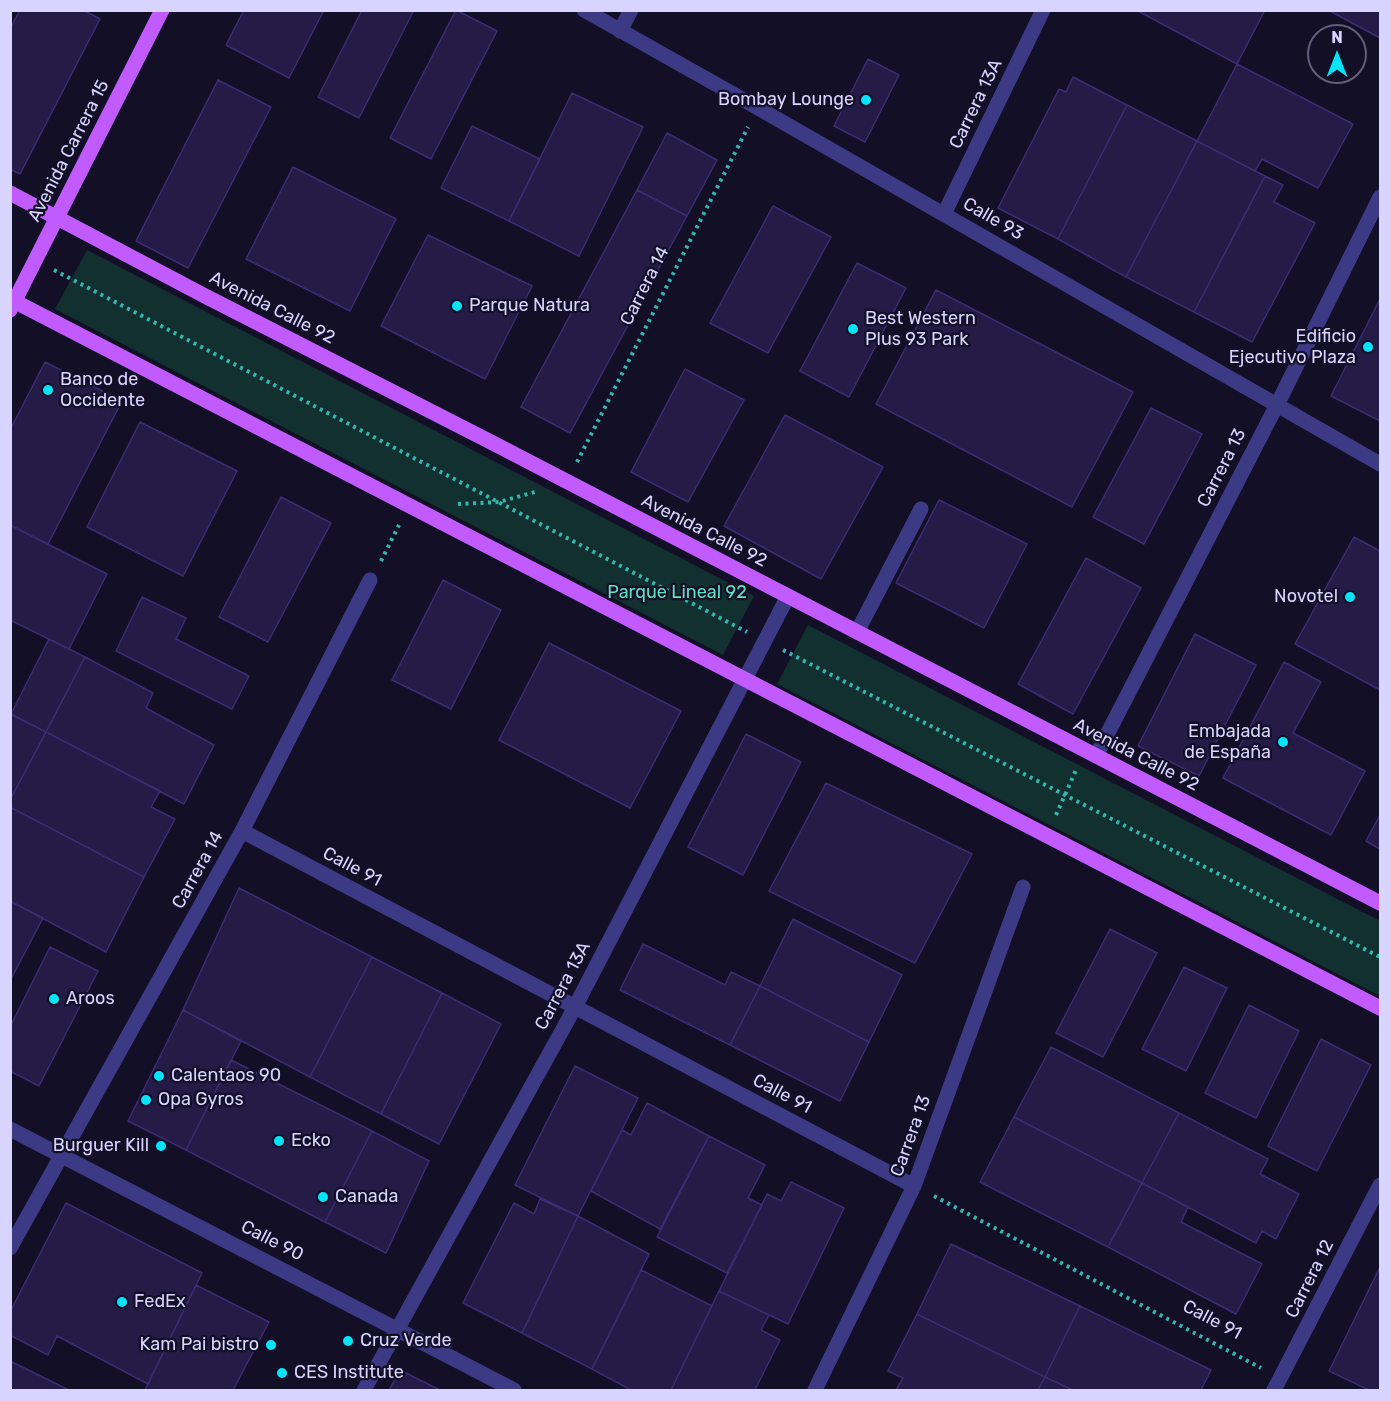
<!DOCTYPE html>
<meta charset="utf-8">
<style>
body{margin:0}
#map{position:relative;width:1391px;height:1401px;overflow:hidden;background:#130f26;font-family:Rubik,sans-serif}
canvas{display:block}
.frame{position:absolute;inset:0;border:12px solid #d9d4ff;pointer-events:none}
.north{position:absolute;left:1307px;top:24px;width:60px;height:60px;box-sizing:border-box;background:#130f26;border:2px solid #625e7d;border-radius:50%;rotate:0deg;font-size:16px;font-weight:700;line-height:24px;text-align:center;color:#d9d4ff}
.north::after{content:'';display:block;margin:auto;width:21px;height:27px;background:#00e5ff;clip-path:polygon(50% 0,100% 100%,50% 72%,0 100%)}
</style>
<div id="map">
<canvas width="1391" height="1401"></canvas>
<div class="frame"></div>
<div class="north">N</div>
</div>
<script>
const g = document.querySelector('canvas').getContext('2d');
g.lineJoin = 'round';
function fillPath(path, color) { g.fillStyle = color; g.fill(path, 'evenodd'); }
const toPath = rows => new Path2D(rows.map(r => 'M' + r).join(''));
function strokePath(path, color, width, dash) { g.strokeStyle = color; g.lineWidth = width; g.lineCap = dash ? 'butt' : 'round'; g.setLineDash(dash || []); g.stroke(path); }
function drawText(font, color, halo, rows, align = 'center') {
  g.font = font + ' Rubik,sans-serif'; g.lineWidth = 4.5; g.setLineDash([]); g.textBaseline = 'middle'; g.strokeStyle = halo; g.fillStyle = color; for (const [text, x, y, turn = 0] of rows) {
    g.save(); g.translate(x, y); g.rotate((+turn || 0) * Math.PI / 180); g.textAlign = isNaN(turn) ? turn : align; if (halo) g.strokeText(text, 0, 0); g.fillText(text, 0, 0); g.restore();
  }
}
fillPath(toPath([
 [87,250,754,596,723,655,55,309],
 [808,625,1380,921,1380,996,777,684]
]), '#12302f');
const building = toPath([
 [20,10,83,10,100,19,20,174,10,169,10,29,20,10],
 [244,10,324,10,289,78,226,45,244,10],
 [362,10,414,10,359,118,318,97,362,10],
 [456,10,497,31,431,159,390,138,456,10],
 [1136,10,1265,10,1237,64,1136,10],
 [1328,10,1380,10,1380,38,1328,10],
 [868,59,899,75,865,142,834,126,868,59],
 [1237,64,1353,124,1318,188,1262,159,1255,171,1197,141,1237,64],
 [1073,77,1127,105,1058,239,998,208,1059,89,1066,92,1073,77],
 [218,80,271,107,188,268,136,241,218,80],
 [572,93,643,127,579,256,509,221,572,93],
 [1127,105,1197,141,1126,277,1058,239,1127,105],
 [472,126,540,159,509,221,441,188,472,126],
 [667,133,717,160,687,216,637,190,667,133],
 [1197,141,1265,176,1194,312,1126,277,1197,141],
 [293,167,396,219,350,311,246,259,293,167],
 [1265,176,1283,185,1274,202,1315,223,1252,342,1194,312,1265,176],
 [637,190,687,216,570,433,521,407,637,190],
 [773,206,831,237,768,353,710,323,773,206],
 [428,235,532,286,485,379,381,326,428,235],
 [857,263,906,288,849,397,800,371,857,263],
 [936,290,1133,392,1072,507,876,404,936,290],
 [1380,299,1380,421,1331,396,1380,299],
 [45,362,122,401,48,544,10,525,10,430,45,362],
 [685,369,744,400,688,502,631,472,685,369],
 [1151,408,1202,434,1144,544,1093,517,1151,408],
 [785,415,883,467,821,579,724,526,785,415],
 [140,422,237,471,183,576,87,527,140,422],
 [281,497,331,523,268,642,219,617,281,497],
 [939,500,1027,544,984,628,896,583,939,500],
 [10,525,107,574,69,649,10,620,10,525],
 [1354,537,1380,551,1380,690,1295,644,1354,537],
 [1086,558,1141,588,1073,714,1018,684,1086,558],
 [443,580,501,610,451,709,392,680,443,580],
 [142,597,186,618,176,639,249,676,232,709,116,651,142,597],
 [1195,634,1256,665,1199,776,1138,746,1195,634],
 [49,639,85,657,46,732,11,714,49,639],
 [549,643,681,711,630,808,499,740,549,643],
 [85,657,153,693,146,708,214,745,184,804,46,732,85,657],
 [1284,662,1321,682,1293,733,1365,771,1331,835,1223,778,1284,662],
 [10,714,46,732,10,800,10,714],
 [46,732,160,791,151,807,175,819,144,877,10,807,10,800,46,732],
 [746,734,801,762,743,875,688,847,746,734],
 [826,783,972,854,915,963,769,891,826,783],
 [10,807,144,877,106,952,10,901,10,807],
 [1380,815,1380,849,1366,841,1380,815],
 [239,888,372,957,310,1077,183,1010,239,888],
 [10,901,43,918,10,981,10,901],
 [793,919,902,975,869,1042,760,986,793,919],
 [1110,929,1157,953,1103,1057,1056,1033,1110,929],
 [643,944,725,985,731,972,760,986,730,1045,620,990,643,944],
 [50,947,98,971,39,1086,10,1071,10,1027,50,947],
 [372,957,442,993,381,1114,310,1077,372,957],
 [1184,967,1227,988,1186,1071,1142,1049,1184,967],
 [760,986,869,1042,840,1101,730,1045,760,986],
 [442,993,501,1024,439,1144,381,1114,442,993],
 [1249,1005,1299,1031,1256,1118,1205,1093,1249,1005],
 [183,1010,241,1041,186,1150,128,1121,183,1010],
 [1321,1039,1371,1065,1317,1171,1268,1146,1321,1039],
 [1051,1047,1179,1113,1142,1183,1014,1117,1051,1047],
 [231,1060,372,1131,325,1222,186,1150,231,1060],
 [575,1066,638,1098,578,1216,515,1185,575,1066],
 [647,1103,709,1136,660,1229,591,1191,622,1130,631,1135,647,1103],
 [1179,1113,1268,1159,1260,1174,1299,1194,1276,1239,1262,1231,1256,1243,1142,1183,1179,1113],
 [1014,1117,1142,1183,1108,1247,980,1182,1014,1117],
 [372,1131,429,1161,386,1253,325,1222,372,1131],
 [709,1136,765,1165,748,1198,762,1205,727,1273,657,1237,709,1136],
 [791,1182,844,1208,788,1324,719,1291,767,1194,781,1201,791,1182],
 [1142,1183,1188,1207,1181,1222,1262,1264,1236,1314,1108,1247,1142,1183],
 [540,1199,578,1216,522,1333,463,1303,514,1203,534,1214,540,1199],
 [66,1203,202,1273,148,1384,57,1336,48,1355,10,1335,10,1312,66,1203],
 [578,1216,649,1254,592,1369,522,1333,578,1216],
 [951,1244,1080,1306,1045,1377,917,1314,951,1244],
 [1380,1267,1380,1390,1369,1390,1329,1371,1380,1267],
 [641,1270,712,1306,671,1390,631,1390,592,1369,641,1270],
 [196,1285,269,1322,233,1390,145,1390,196,1285],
 [719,1291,769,1315,761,1330,780,1340,755,1390,671,1390,719,1291],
 [1080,1306,1211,1370,1201,1390,1073,1390,1045,1377,1080,1306],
 [917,1314,1045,1377,1038,1390,896,1390,903,1378,888,1371,917,1314],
 [10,1361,69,1390,10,1390,10,1361],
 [400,1370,440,1390,389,1390,400,1370],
 [1045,1377,1073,1390,1038,1390,1045,1377]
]);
fillPath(building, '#241b47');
strokePath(building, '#3b2d73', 1.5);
strokePath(toPath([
 [54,270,747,632],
 [577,462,748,127],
 [458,504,499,502,535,492],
 [381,561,399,525],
 [783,650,1380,957],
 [1056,815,1076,770],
 [934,1196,1261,1368]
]), '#2fb8b0', 4, [3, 4.5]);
strokePath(toPath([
 [584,10,758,108,1380,464],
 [620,31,631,10],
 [944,214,1043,10],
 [857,632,921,509],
 [1096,756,1283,393,1380,197],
 [242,831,914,1186],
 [10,1129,514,1390],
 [10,1248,242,831,370,580],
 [364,1390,575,1007,788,596],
 [815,1390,914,1186,1023,887],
 [1274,1390,1380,1185]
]), '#3d3a85', 15);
strokePath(toPath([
 [10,193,205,296,487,440,1380,903],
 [10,299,1380,1008],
 [10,310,162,10]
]), '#c25bff', 15);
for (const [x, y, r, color] of [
 [866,100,6,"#00e5ff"],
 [457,306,6,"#00e5ff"],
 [853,329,6,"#00e5ff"],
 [1368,347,6,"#00e5ff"],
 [48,390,6,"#00e5ff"],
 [1350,597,6,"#00e5ff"],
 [1283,742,6,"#00e5ff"],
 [54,999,6,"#00e5ff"],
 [159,1076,6,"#00e5ff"],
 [146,1100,6,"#00e5ff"],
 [279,1141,6,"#00e5ff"],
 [161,1146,6,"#00e5ff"],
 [323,1197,6,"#00e5ff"],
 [122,1302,6,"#00e5ff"],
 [348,1341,6,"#00e5ff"],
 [271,1345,6,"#00e5ff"],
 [282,1373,6,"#00e5ff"]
]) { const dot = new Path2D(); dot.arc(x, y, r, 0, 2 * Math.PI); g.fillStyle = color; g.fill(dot); strokePath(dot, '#130f26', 2); }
drawText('18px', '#d9d4ff', '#130f26', [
 ["Bombay Lounge",854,100,"right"],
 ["Parque Natura",469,306],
 ["Best Western",865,319],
 ["Plus 93 Park",865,340],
 ["Edificio",1356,337,"right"],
 ["Ejecutivo Plaza",1356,358,"right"],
 ["Banco de",60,380],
 ["Occidente",60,401],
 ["Novotel",1338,597,"right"],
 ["Embajada",1271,732,"right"],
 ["de España",1271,753,"right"],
 ["Aroos",66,999],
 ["Calentaos 90",171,1076],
 ["Opa Gyros",158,1100],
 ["Ecko",291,1141],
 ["Burguer Kill",149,1146,"right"],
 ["Canada",335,1197],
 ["FedEx",134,1302],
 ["Cruz Verde",360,1341],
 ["Kam Pai bistro",259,1345,"right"],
 ["CES Institute",294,1373]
], 'left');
drawText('18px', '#d9d4ff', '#130f26', [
 ["Carrera 13A",976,104,-64],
 ["Avenida Carrera 15",69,151,-63],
 ["Calle 93",993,219,30],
 ["Carrera 14",645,286,-63],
 ["Avenida Calle 92",272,308,27],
 ["Carrera 13",1222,468,-63],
 ["Avenida Calle 92",704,531,27],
 ["Avenida Calle 92",1136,755,27],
 ["Calle 91",352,867,28],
 ["Carrera 14",198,870,-61],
 ["Carrera 13A",563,986,-62],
 ["Calle 91",782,1094,28],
 ["Carrera 13",911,1136,-70],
 ["Calle 90",272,1241,27],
 ["Carrera 12",1310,1279,-63],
 ["Calle 91",1212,1320,28]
]);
drawText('18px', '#5fe0c0', '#130f26', [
 ["Parque Lineal 92",677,593]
]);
</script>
